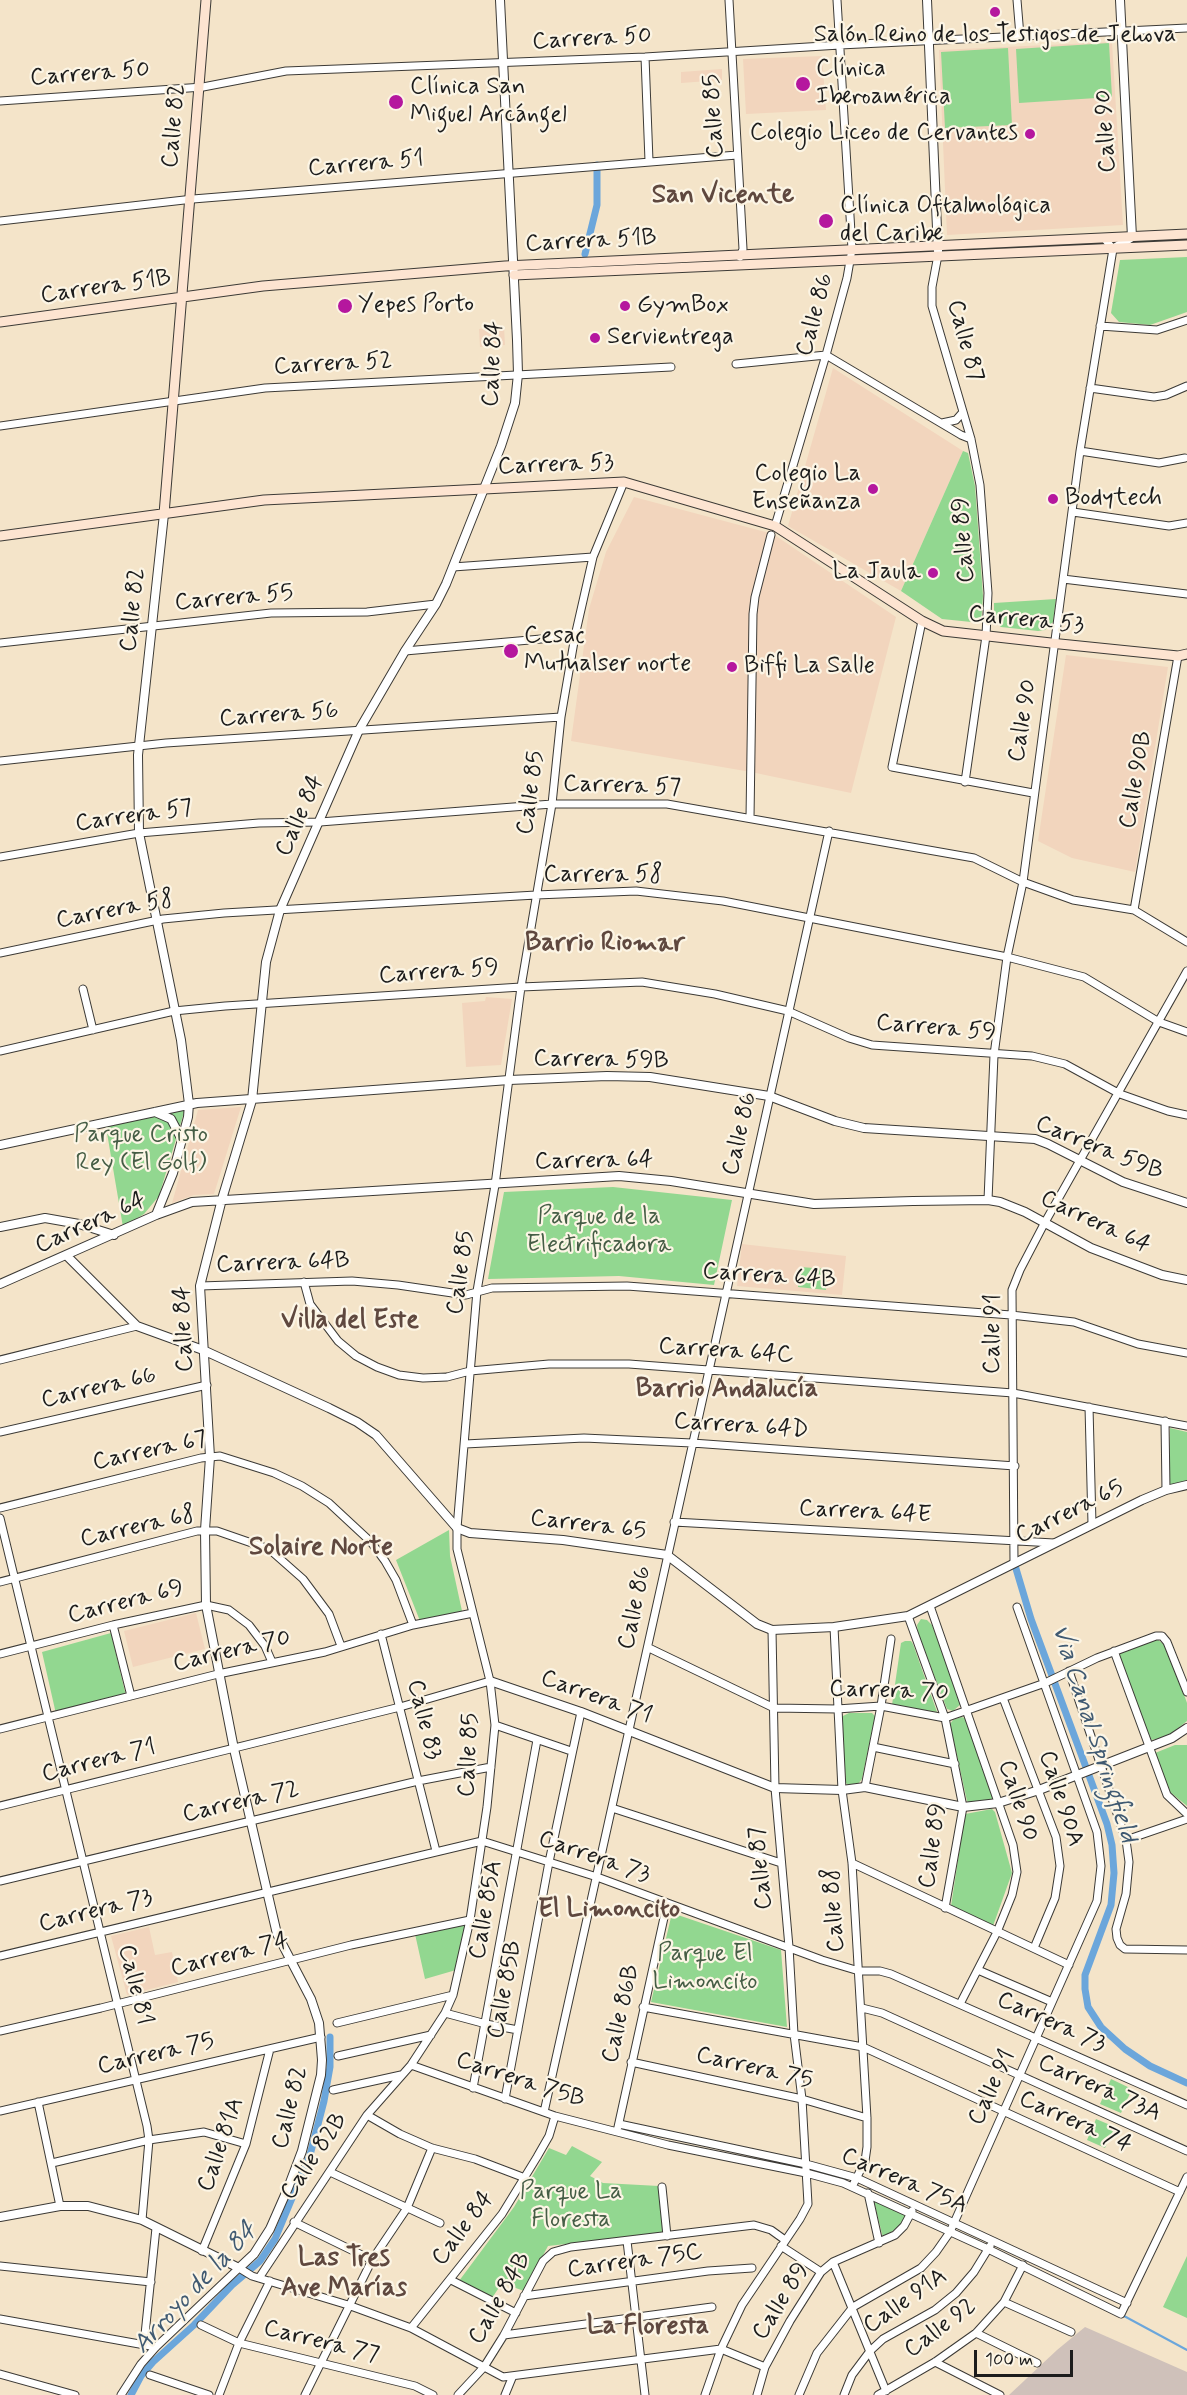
<!DOCTYPE html>
<meta charset="utf-8">
<style>
body{margin:0}
#map{position:relative;width:1187px;height:2395px;overflow:hidden;background:#f4e4c9;font-family:Mynerve,sans-serif}
canvas{display:block}
.scale{position:absolute;left:974px;top:2350px;width:99px;height:27px;box-sizing:border-box;border:3px solid #1c1c1c;border-top:0;padding-left:8px;font-size:18px;line-height:21px;white-space:nowrap;color:#1c1c1c;-webkit-text-stroke:4px #fcf5e5;paint-order:stroke}
</style>
<div id="map">
<canvas width="1187" height="2395"></canvas>
<div class="scale">100 m</div>
</div>
<script>
const g = document.querySelector('canvas').getContext('2d');
g.lineJoin = 'round';
function fillPath(path, color) { g.fillStyle = color; g.fill(path, 'evenodd'); }
const toPath = rows => new Path2D(rows.map(r => 'M' + r).join(''));
function strokePath(path, color, width, dash) { g.strokeStyle = color; g.lineWidth = width; g.lineCap = dash ? 'butt' : 'round'; g.setLineDash(dash || []); g.stroke(path); }
function drawText(font, color, halo, rows, align = 'center') {
  g.font = font + ' Mynerve,sans-serif'; g.lineWidth = 4.5; g.setLineDash([]); g.textBaseline = 'middle'; g.strokeStyle = halo; g.fillStyle = color; for (const [text, x, y, turn = 0] of rows) {
    g.save(); g.translate(x, y); g.rotate((+turn || 0) * Math.PI / 180); g.textAlign = isNaN(turn) ? turn : align; if (halo) g.strokeText(text, 0, 0); g.fillText(text, 0, 0); g.restore();
  }
}
fillPath(toPath([
 [1112,42,1123,225,947,235,939,50],
 [822,56,826,110,746,114,743,59],
 [722,69,722,80,681,83,681,72],
 [504,327,505,345,480,347,479,329],
 [833,368,963,451,901,591,788,526],
 [634,497,773,534,896,617,851,793,751,772,571,741,589,609,606,552],
 [1066,655,1168,667,1135,872,1072,858,1038,841],
 [486,997,512,999,501,1065,466,1067,462,1003,485,1001],
 [241,1107,214,1194,194,1195,172,1203,198,1110],
 [742,1244,846,1256,842,1295,737,1286],
 [196,1613,205,1649,133,1667,124,1631],
 [149,1927,155,1955,172,1952,178,1982,127,1995,111,1936]
]), '#f2d5bd');
fillPath(toPath([
 [1085,2327,1187,2372,1187,2395,1009,2395,1057,2350]
]), '#cfc1ba');
fillPath(toPath([
 [1109,43,1112,97,1019,103,1016,49],
 [1008,48,1012,125,945,128,941,52],
 [1187,257,1187,312,1150,325,1119,322,1111,313,1120,260],
 [963,451,968,453,975,486,983,596,981,623,942,619,901,591],
 [1056,599,1053,622,1045,630,1038,631,1001,627,994,621,994,603],
 [185,1109,159,1196,144,1214,123,1227,106,1127],
 [613,1187,732,1200,714,1285,619,1276,488,1279,504,1192],
 [800,1267,828,1269,826,1290,798,1287],
 [1170,1428,1187,1432,1187,1482,1169,1485],
 [449,1530,450,1556,462,1611,420,1621,396,1560],
 [921,1619,927,1620,932,1625,961,1704,953,1711,947,1709,918,1633,917,1625],
 [111,1633,126,1696,56,1714,42,1652],
 [1157,1639,1167,1647,1187,1703,1187,1721,1167,1737,1151,1740,1118,1653],
 [905,1641,911,1641,913,1644,937,1712,892,1705,901,1643],
 [849,1713,872,1713,875,1716,862,1779,857,1785,848,1785,846,1783,841,1717],
 [961,1717,965,1718,993,1798,991,1802,970,1804,967,1801,950,1724,953,1720],
 [1175,1745,1187,1745,1187,1806,1170,1792,1155,1753],
 [992,1809,995,1812,1012,1873,993,1926,951,1906,965,1814],
 [672,1913,781,1950,787,2027,651,2002],
 [466,1920,456,1970,425,1979,415,1934],
 [1111,2079,1132,2089,1121,2113,1100,2104],
 [1096,2119,1115,2127,1105,2148,1087,2140],
 [572,2146,602,2162,590,2176,603,2183,659,2186,665,2233,548,2246,524,2291,502,2283,492,2298,459,2281,514,2207,549,2148,566,2155],
 [873,2198,906,2215,901,2225,883,2238],
 [1187,2256,1187,2318,1163,2307]
]), '#92d790');
strokePath(toPath([
 [1124,2316,1187,2350]
]), '#6ba6db', 2);
strokePath(toPath([
 [585,254,597,205,597,165],
 [1014,1562,1031,1619,1107,1824,1112,1845,1114,1873,1111,1905,1085,1975,1085,1989,1088,2007,1101,2027,1125,2049,1150,2066,1187,2083],
 [131,2395,141,2376,153,2362,194,2325,232,2285,260,2261,275,2239,310,2155,324,2101,330,2067,330,2037]
]), '#6ba6db', 7);
const minor = toPath([
 [729,0,743,249,740,257],
 [1017,0,1020,36],
 [645,57,649,161],
 [0,101,203,87,286,71,645,57,840,45,1187,28],
 [0,221,193,199,737,155],
 [938,255,932,287,932,306,971,439,980,485,988,593,986,636,965,782],
 [1100,326,1157,330,1187,320],
 [736,364,826,355,961,435,971,439],
 [1090,388,1154,397,1166,395,1187,386],
 [942,423,956,420,963,412],
 [0,426,265,388,671,367],
 [1080,451,1159,463,1185,458],
 [1073,512,1169,526,1187,523],
 [775,526,826,355,847,278,852,249,837,0],
 [453,567,593,557],
 [1063,579,1187,594],
 [922,621,892,767,1033,793],
 [0,643,271,613,367,612,436,604],
 [405,651,575,636],
 [0,761,166,743,561,717],
 [750,818,753,614,755,597,771,535],
 [0,857,139,833,259,823,320,822,552,804,667,804,974,858,1023,882,1073,900,1134,910,1187,942],
 [1134,910,1178,656],
 [0,953,163,919,224,913,536,895,636,891,723,901,1007,957,1084,977,1159,1022,1187,1032],
 [83,989,93,1030],
 [0,1051,174,1011,225,1006,521,987,642,982,715,994,788,1011,849,1038,872,1045,1032,1056,1065,1064,1120,1094,1168,1111,1187,1115],
 [988,1200,994,1055,1007,957,1023,882,1080,451,1113,249,1104,238],
 [304,1282,310,1304,338,1341,356,1356,377,1367,399,1375,423,1378,447,1377,470,1371,549,1364,629,1364,1013,1393,1187,1426],
 [200,1286,352,1281,398,1285,466,1295,492,1288,627,1286,1011,1315,1074,1322,1138,1344,1187,1353],
 [0,1360,137,1326],
 [1089,1407,1092,1524],
 [1165,1421,1166,1490],
 [0,1432,207,1385],
 [465,1444,584,1438,692,1443,1015,1466],
 [0,1508,201,1458,220,1456,274,1473,302,1486,329,1503,371,1542,385,1561,396,1580,413,1625],
 [0,1518,147,2126,149,2140,142,2220],
 [674,1522,1054,1543],
 [1014,1562,1012,1290,1020,1270,1044,1224,1187,971],
 [0,1582,197,1531,217,1531,269,1549,303,1579,329,1614,341,1646],
 [930,1606,1013,1845,1017,1872,1012,1895,997,1932,960,2004],
 [908,1616,945,1718,963,1807,945,1908],
 [113,1625,131,1696],
 [834,1627,842,1790,852,1863,867,2118,867,2147,865,2161,852,2187],
 [381,1634,436,1851],
 [649,1648,774,1708,837,1709,881,1706,945,1718,1045,1683,1097,1658,1156,1636,1162,1636,1167,1642,1187,1692],
 [1114,1651,1167,1795,1187,1814],
 [0,1654,113,1625,206,1605,229,1610,249,1625,265,1646,272,1662],
 [1069,1671,1126,1840,1129,1862,1126,1894,1116,1929,1117,1938,1120,1945,1125,1949,1187,1950],
 [1003,1698,1056,1837,1060,1866,1055,1898,1034,1948],
 [495,1725,571,1751],
 [0,1729,218,1674,325,1652,413,1625,473,1613],
 [873,1747,955,1764],
 [865,1787,881,1706,891,1639],
 [0,1806,400,1707,490,1681],
 [612,1808,781,1863],
 [1126,1840,1187,1819],
 [852,1863,1069,1965],
 [0,1881,418,1781,491,1767],
 [0,1956,482,1841,597,1877,822,1960,859,1971,880,1971,891,1974,1187,2105],
 [978,1970,1052,2002],
 [643,2007,863,2047,1180,2192],
 [862,2008,882,2013,1187,2151],
 [445,2013,486,2024,518,2030],
 [337,2023,453,1995],
 [0,2031,101,2008,351,1945,470,1920],
 [338,2056,431,2035],
 [631,2062,802,2099,867,2118],
 [411,2065,555,2116,668,2145,806,2173,843,2183,988,2249,1121,2314,1187,2177],
 [473,2088,537,1740],
 [333,2090,401,2075],
 [505,2099,549,1862,581,1712],
 [38,2102,60,2206],
 [0,2111,321,2037],
 [544,2112,829,831],
 [367,2115,400,2134,432,2148,475,2159,525,2178],
 [619,2124,806,2164,857,2178,1127,2303],
 [618,2127,667,1904],
 [52,2163,149,2140,204,2132,246,2144],
 [330,2172,440,2223],
 [662,2187,667,2236],
 [868,2193,879,2243],
 [294,2222,372,2260],
 [627,2241,645,2395],
 [781,2246,821,2272],
 [202,2251,246,2144,270,2049],
 [833,2262,886,2391],
 [0,2266,151,2282],
 [259,2278,367,2115,411,2065,445,2013,453,1995,470,1920,487,1807,495,1725,490,1681,457,1549,457,1528,477,1291,495,1185,521,987,552,804,561,717,575,636,593,557,624,482],
 [451,2280,516,2313],
 [524,2296,708,2271,752,2268],
 [1004,2302,1071,2332],
 [0,2319,156,2347],
 [201,2325,239,2343,415,2386,433,2395],
 [411,2328,502,2214,537,2157,549,2136,555,2116],
 [976,2333,1037,2363],
 [504,2335,712,2307],
 [144,2344,156,2228],
 [935,2362,1000,2395],
 [0,2374,75,2395],
 [150,2375,209,2395],
 [121,2395,141,2364,156,2347,239,2268,252,2276,348,2305,411,2328,503,2377,721,2349,765,2367],
 [219,2395,239,2343,270,2281],
 [305,2395,372,2260,407,2208,432,2148],
 [458,2395,484,2367,504,2335,543,2261,553,2252,571,2247,754,2225,771,2230,785,2240],
 [505,2395,512,2378],
 [705,2395,721,2349,742,2305,800,2219,808,2204,802,2099,794,2034,789,1947,775,1788,772,1630],
 [757,2395,765,2367,790,2321,821,2272,833,2262,895,2235,904,2226,912,2211],
 [799,2395,817,2353,853,2307,921,2268,936,2252,950,2232,1097,1901,1101,1866,1097,1832,1017,1607],
 [844,2395,852,2375,870,2351,883,2339,935,2310,956,2293,974,2272,990,2246],
 [878,2395,935,2362,976,2333,1004,2302,1023,2265]
]);
const tertiary = toPath([
 [927,0,938,251],
 [1113,249,1132,237,1120,0],
 [155,1112,171,1119,182,1140],
 [0,1145,197,1103,509,1080,607,1076,650,1077,769,1096,835,1121,864,1128,1035,1139,1048,1144,1123,1182,1187,1203],
 [156,1215,173,1173,188,1117,189,1104,181,1040,139,833,138,755,164,514],
 [0,1227,45,1218,79,1224,114,1235],
 [67,1256,137,1326,203,1350,329,1408,357,1422,376,1435,457,1528,470,1533,563,1540,667,1555,757,1624,772,1630,834,1627,908,1616,1142,1500,1166,1490,1187,1485],
 [0,1284,156,1215,192,1202,619,1176,671,1181,814,1204,913,1201,988,1200,1000,1202,1025,1212,1091,1248,1162,1275,1187,1280],
 [490,1681,581,1712,775,1788,842,1790,865,1787,963,1807,998,1803,1039,1790,1172,1738,1187,1728],
 [0,2217,60,2206,88,2206,142,2220,239,2268,254,2254,270,2229,288,2188,302,2151,321,2075,322,2060,319,2023,311,1999,277,1934,234,1749,206,1605,205,1530,210,1457,200,1286,222,1199,252,1100,266,962,280,910,359,730,405,651,436,604,446,584,501,446,515,403,518,374,517,340,500,0]
]);
const secondary = toPath([
 [514,275,1187,245],
 [0,322,263,286,505,266,1187,234],
 [164,514,206,0],
 [0,536,264,500,624,482,775,526,922,621,943,631,1060,644,1178,656,1187,654]
]);
strokePath(minor, '#3c3a36', 9);
strokePath(tertiary, '#3c3a36', 10);
strokePath(secondary, '#3c3a36', 11);
strokePath(minor, '#fff', 7);
strokePath(tertiary, '#fff', 8);
strokePath(secondary, '#fde4d1', 9);
for (const [x, y, r, color] of [
 [995,12,6,"#b5179e"],
 [803,84,8,"#b5179e"],
 [396,102,8,"#b5179e"],
 [1030,134,6,"#b5179e"],
 [826,221,8,"#b5179e"],
 [345,306,8,"#b5179e"],
 [625,306,6,"#b5179e"],
 [595,338,6,"#b5179e"],
 [873,489,6,"#b5179e"],
 [1053,499,6,"#b5179e"],
 [933,573,6,"#b5179e"],
 [511,651,8,"#b5179e"],
 [732,667,6,"#b5179e"]
]) { const dot = new Path2D(); dot.arc(x, y, r, 0, 2 * Math.PI); g.fillStyle = color; g.fill(dot); strokePath(dot, '#fcf5e5', 2); }
drawText('24px', '#1c1c1c', '#fcf5e5', [
 ["Salón Reino de los Testigos de Jehova",995,36,"center"],
 ["Clínica",816,70],
 ["Iberoamérica",816,98],
 ["Clínica San",410,88],
 ["Miguel Arcángel",410,116],
 ["Colegio Liceo de Cervantes",1018,134,"right"],
 ["Clínica Oftalmológica",840,207],
 ["del Caribe",840,235],
 ["Yepes Porto",358,306],
 ["GymBox",637,306],
 ["Servientrega",607,338],
 ["Colegio La",861,475,"right"],
 ["Enseñanza",861,503,"right"],
 ["Bodytech",1065,499],
 ["La Jaula",921,573,"right"],
 ["Cesac",524,637],
 ["Mutualser norte",524,665],
 ["Biffi La Salle",744,667]
], 'left');
drawText('24px', '#1c1c1c', '#fcf5e5', [
 ["Carrera 50",592,40,-3],
 ["Carrera 50",90,75,-4],
 ["Calle 85",715,116,-93],
 ["Calle 82",175,126,-85],
 ["Calle 90",1107,131,-93],
 ["Carrera 51",366,165,-5],
 ["Carrera 51B",591,242,-3],
 ["Carrera 51B",106,288,-8],
 ["Calle 86",816,315,-75],
 ["Calle 87",964,341,75],
 ["Calle 84",494,364,-87],
 ["Carrera 52",333,365,-3],
 ["Carrera 53",556,466,-2],
 ["Calle 89",965,540,-94],
 ["Carrera 55",234,599,-5],
 ["Calle 82",134,610,-84],
 ["Carrera 53",1026,621,6],
 ["Carrera 56",279,716,-4],
 ["Calle 90",1024,721,-81],
 ["Calle 90B",1137,780,-80],
 ["Carrera 57",622,787,2],
 ["Calle 85",532,793,-82],
 ["Calle 84",301,816,-66],
 ["Carrera 57",134,817,-8],
 ["Carrera 58",603,876],
 ["Carrera 58",115,911,-11],
 ["Carrera 59",439,973,-4],
 ["Carrera 59",936,1029,5],
 ["Carrera 59B",601,1061,1],
 ["Calle 86",741,1134,-77],
 ["Carrera 59B",1099,1149,22],
 ["Carrera 64",594,1162,-1],
 ["Carrera 64",1095,1223,25],
 ["Carrera 64",91,1224,-24],
 ["Carrera 64B",283,1264,-2],
 ["Calle 85",462,1273,-82],
 ["Carrera 64B",769,1277,4],
 ["Calle 84",185,1329,-92],
 ["Calle 91",994,1334,-89],
 ["Carrera 64C",726,1352,4],
 ["Carrera 66",99,1389,-13],
 ["Carrera 64D",741,1427,4],
 ["Carrera 67",150,1452,-12],
 ["Carrera 64E",865,1513,3],
 ["Carrera 65",1070,1513,-26],
 ["Carrera 65",588,1526,7],
 ["Carrera 68",138,1528,-13],
 ["Carrera 69",126,1603,-14],
 ["Calle 86",636,1608,-78],
 ["Carrera 70",232,1652,-13],
 ["Carrera 70",889,1692,2],
 ["Carrera 71",596,1698,20],
 ["Calle 83",423,1720,76],
 ["Calle 85",470,1755,-87],
 ["Carrera 71",99,1762,-14],
 ["Calle 90A",1060,1799,72],
 ["Calle 90",1017,1801,72],
 ["Carrera 72",241,1803,-13],
 ["Calle 89",934,1846,-82],
 ["Carrera 73",594,1858,19],
 ["Calle 87",762,1868,-95],
 ["Calle 85A",487,1910,-80],
 ["Calle 88",835,1910,-94],
 ["Carrera 73",96,1912,-14],
 ["Carrera 74",230,1956,-14],
 ["Calle 81",134,1985,76],
 ["Calle 85B",506,1990,-79],
 ["Calle 86B",622,2014,-77],
 ["Carrera 73",1051,2023,24],
 ["Carrera 75",156,2055,-13],
 ["Carrera 75",754,2069,13],
 ["Carrera 75B",520,2081,18],
 ["Calle 91",993,2088,-65],
 ["Carrera 73A",1099,2089,24],
 ["Calle 82",291,2108,-76],
 ["Carrera 74",1075,2123,24],
 ["Calle 81A",222,2145,-71],
 ["Calle 82B",315,2157,-56],
 ["Carrera 75A",904,2182,23],
 ["Calle 84",464,2229,-53],
 ["Carrera 75C",635,2262,-8],
 ["Calle 84B",501,2299,-60],
 ["Calle 89",782,2302,-58],
 ["Calle 91A",906,2302,-35],
 ["Calle 92",941,2329,-37],
 ["Carrera 77",321,2343,14]
]);
drawText('24px', '#455d45', '#fcf5e5', [
 ["Parque Cristo",141,1136],
 ["Rey (El Golf)",141,1164],
 ["Parque de la",599,1218],
 ["Electrificadora",599,1246],
 ["Parque El",705,1955],
 ["Limoncito",705,1983],
 ["Parque La",571,2193],
 ["Floresta",571,2221]
]);
drawText('bold 26px', '#5f483f', '#fcf5e5', [
 ["San Vicente",723,197],
 ["Barrio Riomar",605,945],
 ["Villa del Este",350,1322],
 ["Barrio Andalucía",727,1391],
 ["Solaire Norte",321,1549],
 ["El Limoncito",609,1911],
 ["Las Tres",344,2260],
 ["Ave Marías",344,2290],
 ["La Floresta",648,2328]
]);
drawText('italic 26px', '#405a72', '#fcf5e5', [
 ["Via Canal Springfield",1093,1734,72],
 ["Arroyo de la 84",196,2289,-47]
]);
</script>
